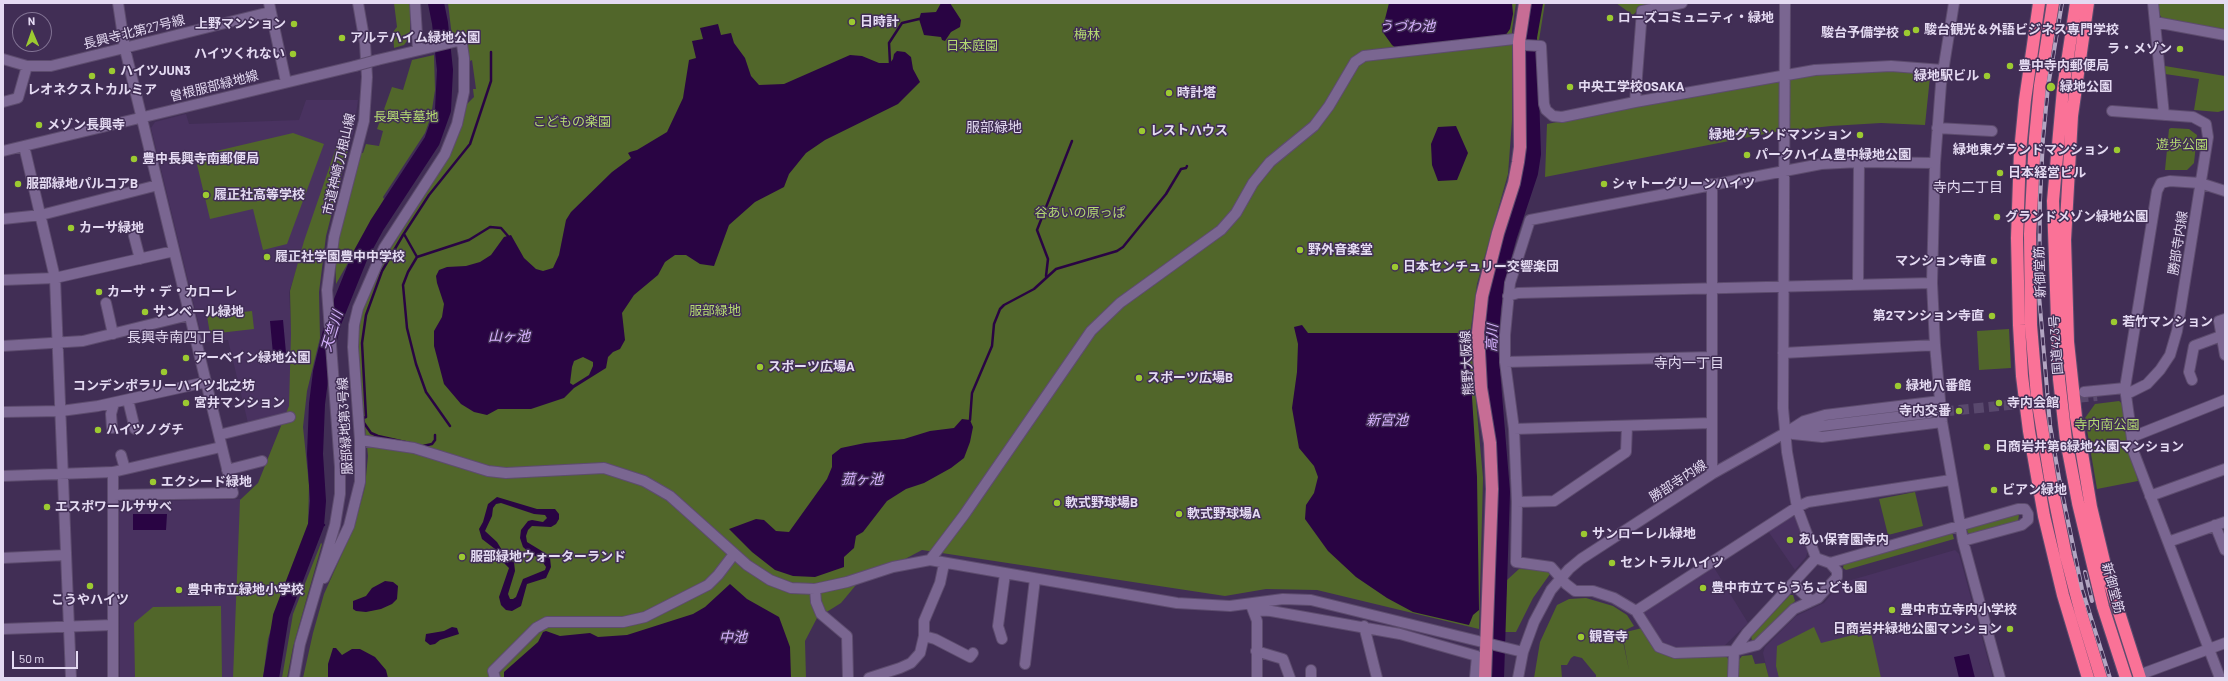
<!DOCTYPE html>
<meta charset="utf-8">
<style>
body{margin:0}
#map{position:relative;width:2228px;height:681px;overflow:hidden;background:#412e55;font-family:Barlow,sans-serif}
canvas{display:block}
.frame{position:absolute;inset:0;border:4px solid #e4daf2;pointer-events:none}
.north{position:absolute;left:12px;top:12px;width:40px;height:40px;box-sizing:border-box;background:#412e55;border:1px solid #827394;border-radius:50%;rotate:358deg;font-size:11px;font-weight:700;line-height:16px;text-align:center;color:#e4daf2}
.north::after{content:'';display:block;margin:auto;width:14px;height:18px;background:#9cca31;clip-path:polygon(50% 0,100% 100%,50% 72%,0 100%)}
.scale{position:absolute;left:12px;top:651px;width:66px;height:18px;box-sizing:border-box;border:2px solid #e4daf2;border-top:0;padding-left:5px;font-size:12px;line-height:14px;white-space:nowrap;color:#e4daf2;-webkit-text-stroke:3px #412e55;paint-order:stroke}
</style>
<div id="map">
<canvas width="2228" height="681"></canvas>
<div class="frame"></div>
<div class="north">N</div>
<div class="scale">50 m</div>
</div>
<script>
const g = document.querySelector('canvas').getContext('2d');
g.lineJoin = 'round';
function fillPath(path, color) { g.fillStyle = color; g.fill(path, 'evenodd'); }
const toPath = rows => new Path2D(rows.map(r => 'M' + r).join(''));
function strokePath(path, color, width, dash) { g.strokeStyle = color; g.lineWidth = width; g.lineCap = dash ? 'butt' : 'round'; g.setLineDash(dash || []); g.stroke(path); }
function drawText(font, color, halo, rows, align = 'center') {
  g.font = font + ' Barlow,"Noto Sans JP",sans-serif'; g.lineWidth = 3; g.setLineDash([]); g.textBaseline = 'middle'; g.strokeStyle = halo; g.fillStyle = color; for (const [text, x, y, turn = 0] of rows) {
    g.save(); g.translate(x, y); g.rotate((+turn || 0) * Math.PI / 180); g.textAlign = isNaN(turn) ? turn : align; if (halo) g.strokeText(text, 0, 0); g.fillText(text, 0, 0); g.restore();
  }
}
fillPath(toPath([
 [306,100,358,100,353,135,338,142,289,292,293,366,290,412,248,423,228,340,203,342,151,128,155,122,186,114,189,124,299,120],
 [241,499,237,678,120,678,119,502],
 [1792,516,1796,517,1808,550,1806,557,1795,570,1768,531],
 [1955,550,1959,554,1993,678,1769,678,1763,653,1765,647,1796,616,1824,603,1841,583],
 [1713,566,1748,623,1722,648,1677,649,1661,643,1643,616,1644,611]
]), '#493260');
fillPath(toPath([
 [394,3,410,3,410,37,404,45,394,48,393,32,397,27],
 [448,3,1516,3,1512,30,1512,121,1508,174,1477,284,1470,335,1483,478,1479,629,1317,590,1266,589,1225,596,922,550,856,585,841,603,817,618,805,641,806,678,303,678,313,633,324,594,354,527,365,487,368,456,358,358,357,334,361,310,381,264,450,154,457,138,466,105,474,97,473,89,476,89,472,60,470,61,467,43,462,38,452,37],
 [1537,3,1545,3,1539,40,1532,40],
 [1616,3,1651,3,1643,5,1633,15],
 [2158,3,2225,3,2225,31,2163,19,2159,14],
 [434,55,435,90,431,116,425,133,383,197,384,199,336,284,335,253,360,152,363,153,366,144,379,146,383,131,377,129,392,87,403,90,412,60],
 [2165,66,2225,76,2225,110,2218,112,2194,110,2199,79,2165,74],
 [1893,71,1928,72,1930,77,1925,125,1881,123,1831,126,1775,132,1545,177,1547,124,1772,80,1817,74],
 [2171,128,2189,129,2197,135,2194,163,2187,170,2165,170,2169,129],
 [293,133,324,144,287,244,263,250,253,209,210,219,195,156],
 [338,142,350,142,326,236,319,292,320,338,307,391,303,427,309,485,308,527,292,577,278,606,268,639,263,678,233,678,240,500,258,483,289,406,291,334,290,291,304,241],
 [252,311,254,329,210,334,207,316],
 [2009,329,2011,368,1979,370,1977,331],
 [2119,401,2125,406,2130,453,2138,481,2097,489,2085,418,2095,404],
 [1915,492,1923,526,1888,535,1879,499],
 [2016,514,2019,515,2018,521,1971,534,1968,533,1967,530,1970,527],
 [1952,532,1954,539,1846,570,1843,568,1844,562],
 [321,543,322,544,293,647,287,678,282,678,293,614],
 [1519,569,1548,570,1550,574,1533,598,1516,632,1504,632,1507,580],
 [1790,595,1793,595,1795,601,1755,641,1752,641,1751,636],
 [1586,598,1613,606,1627,615,1634,626,1621,632,1629,670,1622,633,1642,628,1656,651,1674,658,1725,655,1730,661,1729,678,1596,678,1596,675,1582,658,1574,656,1571,658,1567,665,1561,665,1562,678,1534,678,1540,642,1557,605,1569,599],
 [221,606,222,678,135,678,134,623,153,607],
 [1814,627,1821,643,1857,634,1858,637,1871,633,1881,678,1779,678,1776,666,1777,646],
 [1752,655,1755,664,1765,663,1769,678,1737,678,1738,661,1742,656]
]), '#51662a');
fillPath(toPath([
 [941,3,950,3,961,20,960,27,951,32,945,41,942,40,941,37,924,35,919,19,921,13,936,12],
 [1389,3,1512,3,1513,14,1510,29,1505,36,1397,49,1392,45,1382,31],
 [718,24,721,35,731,33,734,43,745,58,751,76,759,85,784,84,850,55,862,56,879,63,890,63,893,59,894,54,897,51,905,52,911,57,913,69,920,82,898,104,825,140,806,153,789,174,784,187,755,202,729,225,714,266,700,264,686,255,675,255,665,262,658,275,634,295,622,313,625,340,620,349,613,352,608,357,606,368,574,388,564,398,531,409,498,409,487,415,474,412,461,404,444,384,434,346,434,331,442,317,444,304,437,283,436,276,439,270,447,267,466,266,480,262,491,255,504,237,511,235,524,258,536,269,543,271,553,268,559,255,566,220,571,212,612,172,631,158,628,153,630,152,637,150,667,132,683,98,689,60,696,58,692,41,703,39,700,28],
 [583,357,593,362,593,366,589,375,573,385,570,383,572,367,574,361],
 [1456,126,1468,153,1457,180,1438,181,1432,165,1431,144,1438,127],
 [283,320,286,353,273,354,270,321],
 [1302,325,1308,333,1468,333,1477,477,1479,610,1473,615,1469,625,1413,612,1387,598,1356,577,1328,551,1305,519,1306,505,1314,493,1318,477,1314,466,1299,448,1292,408,1297,372,1298,344,1294,327],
 [962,419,970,420,973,427,970,442,964,458,951,468,924,483,906,489,887,501,863,532,856,536,854,548,844,557,844,567,815,577,793,576,775,570,752,552,729,529,756,519,764,520,776,531,789,532,827,479,832,467,832,455,841,448,865,443,904,439,930,431,954,428],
 [497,497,537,509,555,509,559,514,559,519,556,524,551,527,532,526,528,530,526,536,527,542,545,553,550,558,551,567,546,578,527,584,521,606,512,611,506,610,501,605,499,597,509,568,498,557,495,549,482,539,479,529,483,522,488,504],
 [501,503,534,514,545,515,547,518,543,522,532,520,528,521,521,530,520,538,523,547,532,555,540,558,546,567,545,570,523,579,516,597,513,599,510,599,508,594,515,571,514,562,508,560,497,542,485,531,492,516,493,508,496,504],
 [133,514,167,514,166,530,133,530],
 [385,581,393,582,398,586,397,599,392,604,381,609,366,612,356,611,353,609,353,601,366,596,372,588],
 [730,584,747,599,779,617,790,647,791,678,504,678,504,672,538,642,543,632,546,631,560,636,590,633,598,637,627,635,693,614,705,607],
 [452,627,457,628,459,634,440,640,435,644,430,645,425,641,426,634,444,631],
 [333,648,336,648,342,655,352,649,360,649,375,657,386,670,388,678,328,678,328,664],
 [1969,654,1975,678,1959,678,1954,657]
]), '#290443');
strokePath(toPath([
 [890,63,889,43,902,23,919,19],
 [404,234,417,257,469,240,490,227,501,228,508,236],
 [417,257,408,272,403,285,407,328,416,364,426,392,450,426],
 [1046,276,1048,259,1037,230,1072,141],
 [970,420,972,393,992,346,994,324,1000,309,1004,305,1034,289,1056,269,1117,251,1123,247,1166,194,1181,169,1186,168,1187,166],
 [414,444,378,436,371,433,364,423,363,418,366,417,362,343,366,315,382,271,403,235,429,195,470,144,491,81,491,52],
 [423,446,432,444,435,440,435,435],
 [316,525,324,525]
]), '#290443', 2.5);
strokePath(toPath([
 [271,678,281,616,316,525,318,501,315,454,317,404,321,372,333,323,360,256,377,225,432,141,443,110,445,70,440,23,436,3],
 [1496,678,1502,492,1490,347,1493,308,1497,280,1509,236,1530,173,1533,154,1529,37,1535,3]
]), '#290443', 16);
strokePath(toPath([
 [1929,413,2097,396]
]), '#59486d', 10, [10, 5]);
const minor = toPath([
 [269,3,286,82],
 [415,3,418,50],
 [1785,3,1783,408,1787,452,1797,507,1816,558],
 [1954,3,1941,84,1935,163,1932,283,1935,345,1942,422,1963,541,2000,678],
 [2153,3,2164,115],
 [2155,22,2225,35],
 [3,59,27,66,51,66,270,12],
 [3,102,18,98,27,66],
 [1635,102,1642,11,1682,3],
 [2112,111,2193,117,2206,124,2208,137,2177,331,2170,355,2160,370,2147,384,2131,392],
 [1937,128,1992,131],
 [24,146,55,278,71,678],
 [3,151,355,66],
 [3,219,41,215,158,185],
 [134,236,140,259],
 [3,280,55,278,174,251],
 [1858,285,1859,162],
 [1508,296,1518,293,1932,283],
 [106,303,113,334],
 [2225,319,2219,321,2225,355],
 [3,346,83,341,189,315],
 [1783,353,1935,345],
 [1505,362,1711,357],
 [2192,380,2189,372,2194,346,2221,336],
 [2084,392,2125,388],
 [128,400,135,429],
 [3,412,61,411,98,406,206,382],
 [112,428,111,414,114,403],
 [1514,429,1711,423],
 [1790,430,1804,421,1825,415,1940,401],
 [1793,434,1822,437,1942,422],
 [219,435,290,417],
 [2132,437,2225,400],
 [360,440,414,448,488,471,506,473,604,468,644,481,670,496,747,565,770,580,791,588,815,589,847,582,893,567,930,560,1177,603,1230,606,1283,599,1311,600,1523,652],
 [121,455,125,469],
 [227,470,262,461],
 [113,472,113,678],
 [1712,474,1712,184],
 [3,476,113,472,221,447],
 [113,495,233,493,125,49,118,3],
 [2150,496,2225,469],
 [1517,502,1554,501,1626,452,1627,426],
 [2215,525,2225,550],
 [2168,542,2225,522],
 [3,558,66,555],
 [930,560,964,515,1091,331,1120,303,1221,230,1236,213,1253,183,1270,162,1314,126,1329,106,1355,62,1364,56,1514,39,1524,45,1541,46,1544,104,1546,110,1553,116,1562,117,1635,102,1815,70,1891,66,1943,70],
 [1830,563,2018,509,2025,509,2028,514,2028,520,2022,525,1963,541],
 [324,578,349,526,360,482,360,440,353,347,354,325,358,308,384,248,445,154,457,124,464,92,464,58,462,44,458,41,377,60],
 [1793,584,1811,601],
 [815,589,816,602,821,614,847,636,848,678],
 [1251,605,1257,621,1257,678],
 [1254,610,1271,611,1400,634,1477,656,1475,678],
 [1636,611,1797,507,1808,502,1951,480],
 [1364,626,1377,678],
 [3,629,112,625],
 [924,636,935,639,970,657,973,653],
 [1002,639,998,626,1005,574],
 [1256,651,1283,659,1290,678],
 [1025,664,1035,579],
 [2139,675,2225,643],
 [294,678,300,644,335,525,340,494,340,467,327,290,334,237,364,121,367,77,365,43,358,3],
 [495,678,493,671,536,628,547,622,623,622,645,617,708,585,718,575,734,554],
 [869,678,900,668,911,663,920,653,924,636,924,621,940,583,944,564],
 [1311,678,1311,670],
 [1518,678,1523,652,1534,622,1551,590,1569,569,1581,559,1712,474,1785,433,1821,426,1929,413],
 [1733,678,1734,651,1747,633,1816,558,1830,563,1837,571,1837,577,1818,598,1794,609,1757,645,1734,651,1675,653,1659,647,1636,611,1614,598,1593,591,1575,591,1566,584,1551,567,1516,562,1517,502,1514,429,1505,362,1505,335,1510,283,1530,220,1821,164,1859,162,1935,163],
 [2220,678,2134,453,2125,388,2157,191,2161,183,2170,181,2200,183,2225,191]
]);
const major = toPath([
 [1485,678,1492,489,1490,443,1481,388,1478,333,1482,296,1498,233,1514,183,1518,162,1520,147,1519,42,1525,3]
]);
const highway = toPath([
 [2039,3,2025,100,2020,152,2017,238,2019,325,2022,376,2029,431,2044,516,2063,595,2088,678],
 [2053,3,2040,86,2035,138,2030,234,2031,325,2037,397,2050,477,2066,556,2081,613,2101,678],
 [2076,3,2063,89,2053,201,2059,379,2066,440,2078,503,2103,607,2126,678],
 [2088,3,2072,116,2065,240,2068,342,2076,417,2091,507,2108,578,2140,678]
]);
strokePath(minor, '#5d4c6e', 12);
strokePath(major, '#5d4c6e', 14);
strokePath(highway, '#5d4c6e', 14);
strokePath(minor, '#7a6691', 10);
strokePath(major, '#c76d95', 12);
strokePath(highway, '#fa7297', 12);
const rail = toPath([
 [2062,3,2048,87,2043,139,2040,201,2039,295,2050,425,2059,478,2082,589,2110,678],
 [2085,572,2092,601]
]);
strokePath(rail, '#b2a5c2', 4);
strokePath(rail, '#412e55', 2.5, [8]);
const minorBridge = toPath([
 [355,66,377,60]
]);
strokePath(minorBridge, '#5d4c6e', 12, []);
strokePath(minorBridge, '#7a6691', 10);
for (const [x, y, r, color] of [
 [1610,18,4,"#9cca31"],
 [852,22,4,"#9cca31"],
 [294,24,4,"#9cca31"],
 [1916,30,4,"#9cca31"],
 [1907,33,4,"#9cca31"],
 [342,38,4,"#9cca31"],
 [2180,49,4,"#9cca31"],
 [293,54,4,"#9cca31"],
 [2010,66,4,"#9cca31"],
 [112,71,4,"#9cca31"],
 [92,76,4,"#9cca31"],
 [1987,76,4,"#9cca31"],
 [1570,87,4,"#9cca31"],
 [2051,87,5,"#9cca31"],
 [1169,93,4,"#9cca31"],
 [39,125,4,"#9cca31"],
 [1142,131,4,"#9cca31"],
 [1860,135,4,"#9cca31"],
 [2117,150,4,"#9cca31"],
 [1747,155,4,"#9cca31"],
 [134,159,4,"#9cca31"],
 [2000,173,4,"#9cca31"],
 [18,184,4,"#9cca31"],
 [1604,184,4,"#9cca31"],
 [206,195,4,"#9cca31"],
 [1997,217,4,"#9cca31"],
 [71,228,4,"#9cca31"],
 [1300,250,4,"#9cca31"],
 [267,257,4,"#9cca31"],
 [1994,261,4,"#9cca31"],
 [1395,267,4,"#9cca31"],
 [99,292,4,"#9cca31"],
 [145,312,4,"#9cca31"],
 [1992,316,4,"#9cca31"],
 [2114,322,4,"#9cca31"],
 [186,358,4,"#9cca31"],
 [760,367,4,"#9cca31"],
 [164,372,4,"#9cca31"],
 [1139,378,4,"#9cca31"],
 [1898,386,4,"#9cca31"],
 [186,403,4,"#9cca31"],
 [1999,403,4,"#9cca31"],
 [1959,411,4,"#9cca31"],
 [98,430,4,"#9cca31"],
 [1987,447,4,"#9cca31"],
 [153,482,4,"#9cca31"],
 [1994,490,4,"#9cca31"],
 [1057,503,4,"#9cca31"],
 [47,507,4,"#9cca31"],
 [1179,514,4,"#9cca31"],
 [1584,534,4,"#9cca31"],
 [1790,540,4,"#9cca31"],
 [462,557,4,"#9cca31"],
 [1612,563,4,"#9cca31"],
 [90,586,4,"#9cca31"],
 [1703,588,4,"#9cca31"],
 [179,590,4,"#9cca31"],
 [1892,610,4,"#9cca31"],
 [2010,629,4,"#9cca31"],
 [1581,637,4,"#9cca31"]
]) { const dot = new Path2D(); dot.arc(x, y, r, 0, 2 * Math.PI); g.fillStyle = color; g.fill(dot); strokePath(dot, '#412e55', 1.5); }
drawText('bold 13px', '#e4daf2', '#412e55', [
 ["ローズコミュニティ・緑地",1618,18],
 ["日時計",860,22],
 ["上野マンション",286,24,"right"],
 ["駿台観光＆外語ビジネス専門学校",1924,30],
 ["駿台予備学校",1899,33,"right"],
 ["アルテハイム緑地公園",350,38],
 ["ラ・メゾン",2172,49,"right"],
 ["ハイツくれない",285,54,"right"],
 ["豊中寺内郵便局",2018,66],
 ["ハイツJUN3",120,71],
 ["緑地駅ビル",1979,76,"right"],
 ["中央工学校OSAKA",1578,87],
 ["緑地公園",2060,87],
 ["レオネクストカルミア",92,90,"center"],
 ["時計塔",1177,93],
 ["メゾン長興寺",47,125],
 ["レストハウス",1150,131],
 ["緑地グランドマンション",1852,135,"right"],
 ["緑地東グランドマンション",2109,150,"right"],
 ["パークハイム豊中緑地公園",1755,155],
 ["豊中長興寺南郵便局",142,159],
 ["日本経営ビル",2008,173],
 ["服部緑地パルコアB",26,184],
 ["シャトーグリーンハイツ",1612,184],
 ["履正社高等学校",214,195],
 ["グランドメゾン緑地公園",2005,217],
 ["カーサ緑地",79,228],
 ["野外音楽堂",1308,250],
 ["履正社学園豊中中学校",275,257],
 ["マンション寺直",1986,261,"right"],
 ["日本センチュリー交響楽団",1403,267],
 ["カーサ・デ・カローレ",107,292],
 ["サンベール緑地",153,312],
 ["第2マンション寺直",1984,316,"right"],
 ["若竹マンション",2122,322],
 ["アーベイン緑地公園",194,358],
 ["スポーツ広場A",768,367],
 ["スポーツ広場B",1147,378],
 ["コンデンポラリーハイツ北之坊",164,386,"center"],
 ["緑地八番館",1906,386],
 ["宮井マンション",194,403],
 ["寺内会館",2007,403],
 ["寺内交番",1951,411,"right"],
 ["ハイツノグチ",106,430],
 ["日商岩井第6緑地公園マンション",1995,447],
 ["エクシード緑地",161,482],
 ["ビアン緑地",2002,490],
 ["軟式野球場B",1065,503],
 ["エスポワールササベ",55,507],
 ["軟式野球場A",1187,514],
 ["サンローレル緑地",1592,534],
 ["あい保育園寺内",1798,540],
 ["服部緑地ウォーターランド",470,557],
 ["セントラルハイツ",1620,563],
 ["豊中市立てらうちこども園",1711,588],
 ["豊中市立緑地小学校",187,590],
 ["こうやハイツ",90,600,"center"],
 ["豊中市立寺内小学校",1900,610],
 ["日商岩井緑地公園マンション",2002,629,"right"],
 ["観音寺",1589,637]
], 'left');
drawText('13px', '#e4daf2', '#412e55', [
 ["長興寺北第27号線",134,32,-14],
 ["曽根服部緑地線",214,86,-14],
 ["市道神崎刀根山線",339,164,-77],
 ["勝部寺内線",2178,243,-81],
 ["新御堂筋",2040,272,-92],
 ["国道423号",2056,345,-94],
 ["熊野大阪線",1467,363,-93],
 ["服部緑地第3号線",345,426,-93],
 ["勝部寺内線",1678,481,-33],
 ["新御堂筋",2113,588,75]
]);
drawText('13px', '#b4da71', '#412e55', [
 ["梅林",1087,35],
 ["日本庭園",972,46],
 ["長興寺墓地",406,117],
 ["こどもの楽園",572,122],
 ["遊歩公園",2182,145],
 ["谷あいの原っぱ",1080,213],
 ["服部緑地",715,311],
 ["寺内南公園",2107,425]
]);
drawText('italic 14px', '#d6b2fe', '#412e55', [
 ["うづわ池",1407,26],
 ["天竺川",332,331,-73],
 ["山ヶ池",509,336],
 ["高川",1492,338,-87],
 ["新宮池",1387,420],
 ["菰ヶ池",862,479],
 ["中池",733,637]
]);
drawText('14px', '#e4daf2', '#412e55', [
 ["服部緑地",994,127],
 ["寺内二丁目",1968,187],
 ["長興寺南四丁目",176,337],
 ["寺内一丁目",1689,363]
]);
</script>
